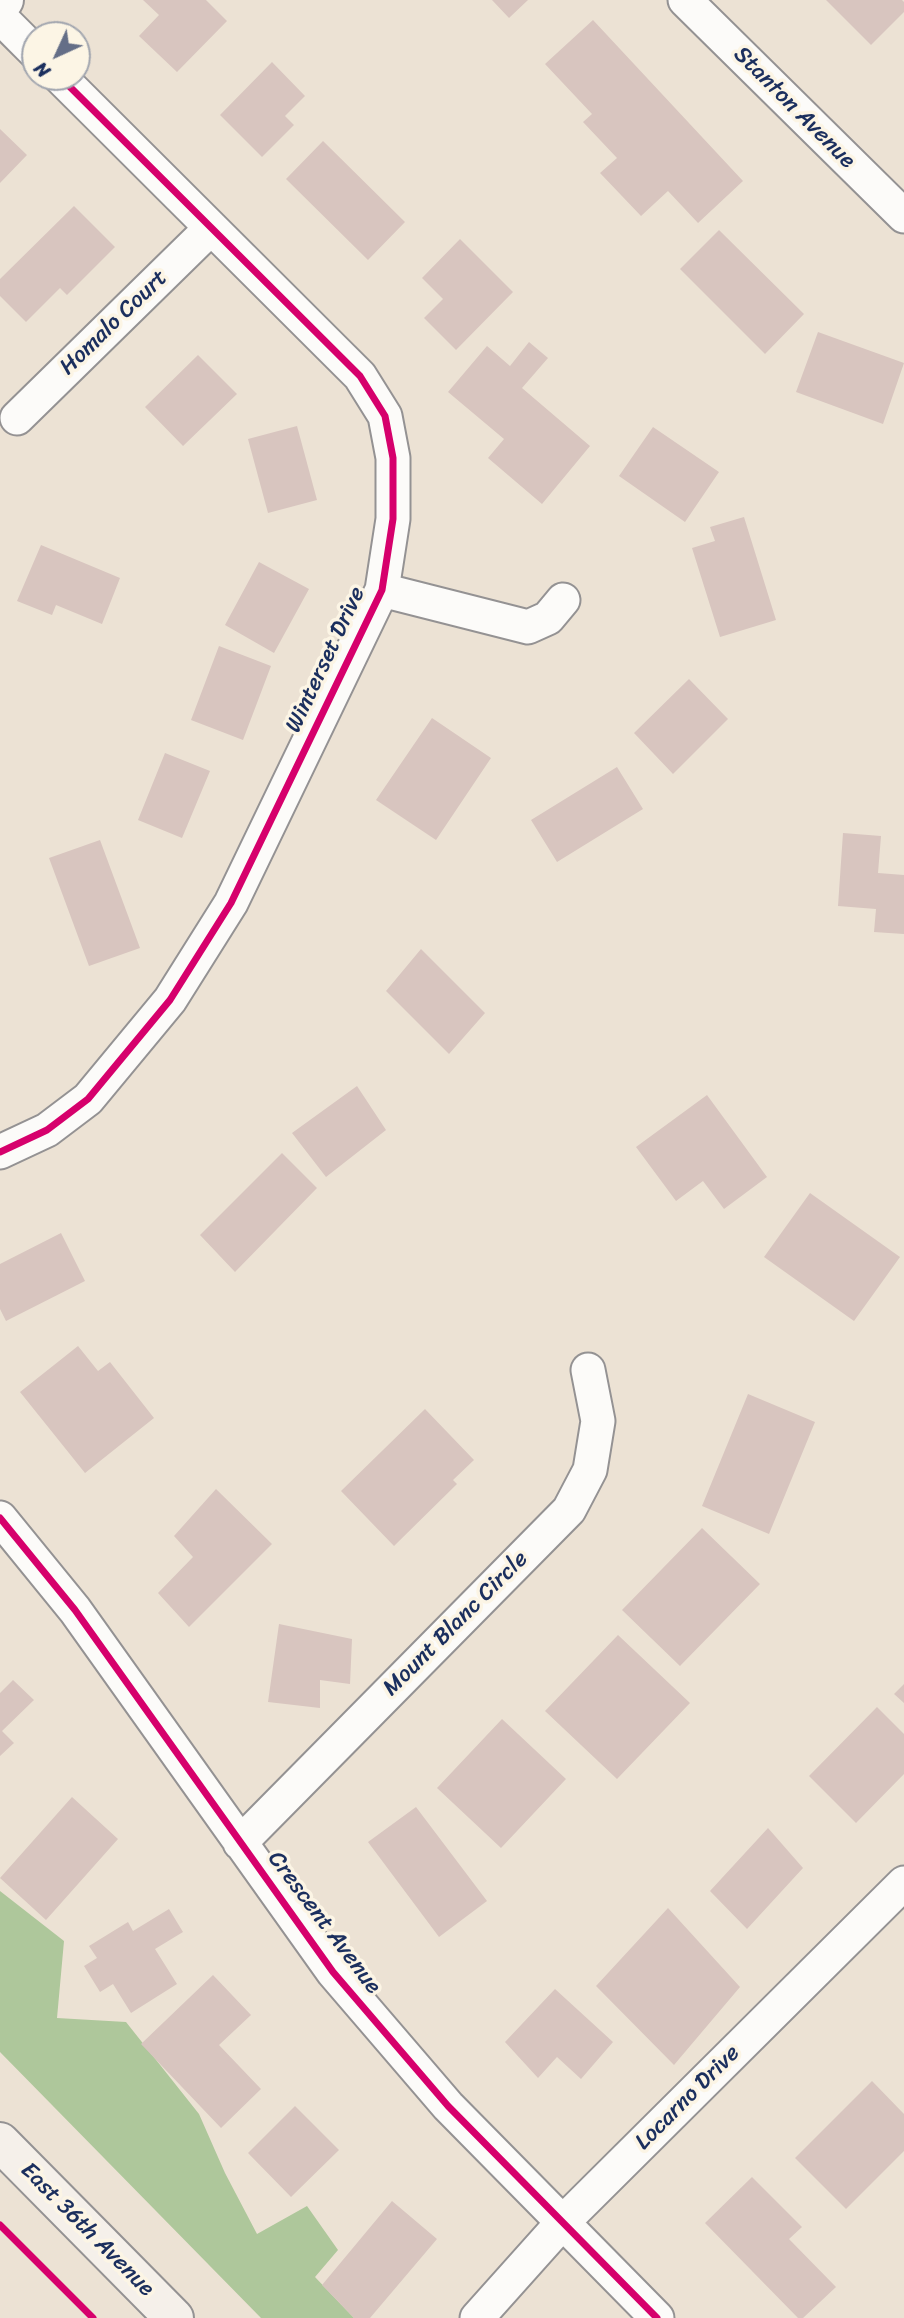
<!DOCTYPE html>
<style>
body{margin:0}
#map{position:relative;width:904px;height:2318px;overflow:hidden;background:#ece2d4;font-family:Sriracha,sans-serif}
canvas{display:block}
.north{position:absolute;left:21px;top:21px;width:70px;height:70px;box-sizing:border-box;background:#fcf5e5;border:2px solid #a2a6af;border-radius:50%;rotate:225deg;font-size:19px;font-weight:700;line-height:28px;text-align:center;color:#1b2f5e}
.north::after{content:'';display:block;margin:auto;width:24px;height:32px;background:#646e87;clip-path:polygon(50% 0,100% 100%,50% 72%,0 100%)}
</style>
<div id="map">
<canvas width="904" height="2318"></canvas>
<div class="north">N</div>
</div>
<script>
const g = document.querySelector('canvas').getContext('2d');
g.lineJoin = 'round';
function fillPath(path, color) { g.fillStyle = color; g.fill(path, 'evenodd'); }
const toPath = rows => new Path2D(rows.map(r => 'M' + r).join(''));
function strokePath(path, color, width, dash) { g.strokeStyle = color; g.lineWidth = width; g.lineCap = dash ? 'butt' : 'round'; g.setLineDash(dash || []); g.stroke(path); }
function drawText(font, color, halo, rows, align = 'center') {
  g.font = font + ' Sriracha,sans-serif'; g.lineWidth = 7; g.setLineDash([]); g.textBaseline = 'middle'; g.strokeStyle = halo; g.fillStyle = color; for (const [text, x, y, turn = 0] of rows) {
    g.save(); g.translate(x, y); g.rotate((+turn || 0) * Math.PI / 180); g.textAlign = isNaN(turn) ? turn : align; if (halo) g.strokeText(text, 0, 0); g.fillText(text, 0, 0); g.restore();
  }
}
fillPath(toPath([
 [0,1891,64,1941,57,2018,126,2022,199,2114,225,2173,257,2234,307,2206,338,2250,315,2277,354,2318,261,2318,0,2052]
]), '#aec79b');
fillPath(toPath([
 [143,0,206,0,227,21,177,72,139,36,159,15],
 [492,0,528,0,509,18],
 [826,0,902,0,904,2,904,12,871,45],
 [593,20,743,181,698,223,668,191,641,216,600,173,617,158,583,122,592,114,545,64],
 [272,62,305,96,285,116,294,125,262,157,220,115],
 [0,129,27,155,0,183],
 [323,141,405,222,368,260,286,179],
 [74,206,115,247,67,295,60,288,26,322,0,296,0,279],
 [719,230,804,314,765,354,680,269],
 [460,239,513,292,456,350,424,318,443,299,422,278],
 [818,332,904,363,883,424,796,392],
 [529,342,548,358,522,388,590,446,542,504,488,458,504,439,448,392,487,346,510,366],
 [198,355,237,394,183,446,145,407],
 [297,426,317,500,268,513,248,439],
 [653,427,719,472,685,522,619,476],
 [744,517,776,620,720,637,692,548,715,541,710,527],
 [41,545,120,578,102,624,56,605,52,615,17,601],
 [259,562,309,589,274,653,225,625],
 [219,646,271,666,243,740,191,720],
 [689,679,728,719,673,774,634,733],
 [432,718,491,758,436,840,376,800],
 [165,753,210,771,182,838,138,820],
 [617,767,643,809,557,862,531,820],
 [843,833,881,836,878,873,904,875,904,934,874,932,876,909,838,906],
 [100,840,140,948,89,966,49,858],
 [421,949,485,1013,449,1054,386,991],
 [357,1086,386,1130,326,1177,292,1133],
 [707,1095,767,1177,724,1209,703,1181,676,1201,636,1147],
 [282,1153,317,1188,235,1272,200,1235],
 [810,1193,900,1257,854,1321,764,1257],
 [61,1233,85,1281,6,1321,0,1309,0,1264],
 [78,1346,98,1371,110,1362,154,1418,85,1473,20,1392],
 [748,1394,815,1422,769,1534,702,1506],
 [425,1409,474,1460,453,1480,457,1484,394,1546,341,1491],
 [216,1489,272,1544,189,1627,158,1593,193,1557,174,1536],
 [702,1528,760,1584,680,1666,622,1610],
 [279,1624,352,1639,350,1684,320,1680,320,1708,268,1702],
 [618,1635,690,1703,617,1779,545,1711],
 [13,1680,34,1700,2,1731,14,1743,0,1756,0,1693],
 [904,1684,904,1703,894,1694],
 [877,1707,904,1734,904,1774,856,1823,809,1776],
 [502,1719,566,1779,501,1848,437,1788],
 [72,1797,118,1839,46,1920,0,1878],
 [416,1807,487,1901,439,1937,368,1842],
 [768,1828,803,1868,747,1929,710,1891],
 [668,1908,740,1987,674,2065,596,1986],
 [169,1909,183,1932,155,1949,177,1984,131,2013,113,1984,100,1992,84,1966,97,1958,89,1946,128,1922,133,1931],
 [213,1975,251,2015,219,2045,261,2089,221,2128,141,2044],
 [555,1989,613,2042,581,2079,557,2057,538,2078,505,2042],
 [872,2081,904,2114,904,2151,846,2209,795,2158],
 [295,2106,339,2150,291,2197,248,2153],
 [752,2177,802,2227,789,2239,836,2287,803,2318,798,2318,705,2223],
 [392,2201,437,2239,370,2318,354,2318,322,2285]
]), '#d8c5bf');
const minor = toPath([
 [685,0,904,216],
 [0,17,35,52],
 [17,418,211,228],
 [382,590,528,627,548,618,563,600],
 [0,1152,47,1130,88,1099,170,1000,231,903,382,590,393,519,393,458,385,416,360,376,60,77],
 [0,1518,75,1610,333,1972,448,2106,657,2318],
 [240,1843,569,1510,590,1470,598,1421,588,1370],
 [477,2318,562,2223,904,1883]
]);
const tertiary = toPath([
 [0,4,4,0]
]);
const secondary = toPath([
 [0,2142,174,2318]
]);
strokePath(minor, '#949293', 37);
strokePath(tertiary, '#949293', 42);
strokePath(secondary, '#949293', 42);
strokePath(minor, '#fcfbf9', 33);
strokePath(tertiary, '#fcfbf9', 38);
strokePath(secondary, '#f5f0ea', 38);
strokePath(toPath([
 [0,1152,47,1130,88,1099,170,1000,231,903,382,590,393,519,393,458,385,416,360,376,60,77],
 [0,1518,75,1610,333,1972,448,2106,657,2318],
 [0,2225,93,2318]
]), '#d6006c', 7);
drawText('23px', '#1b2f5e', '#fcf5e5', [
 ["Stanton Avenue",794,108,45],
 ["Homalo Court",114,323,-44],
 ["Winterset Drive",326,660,-65],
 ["Mount Blanc Circle",456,1624,-45],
 ["Crescent Avenue",324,1923,53],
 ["Locarno Drive",688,2098,-45],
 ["East 36th Avenue",87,2230,45]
]);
</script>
